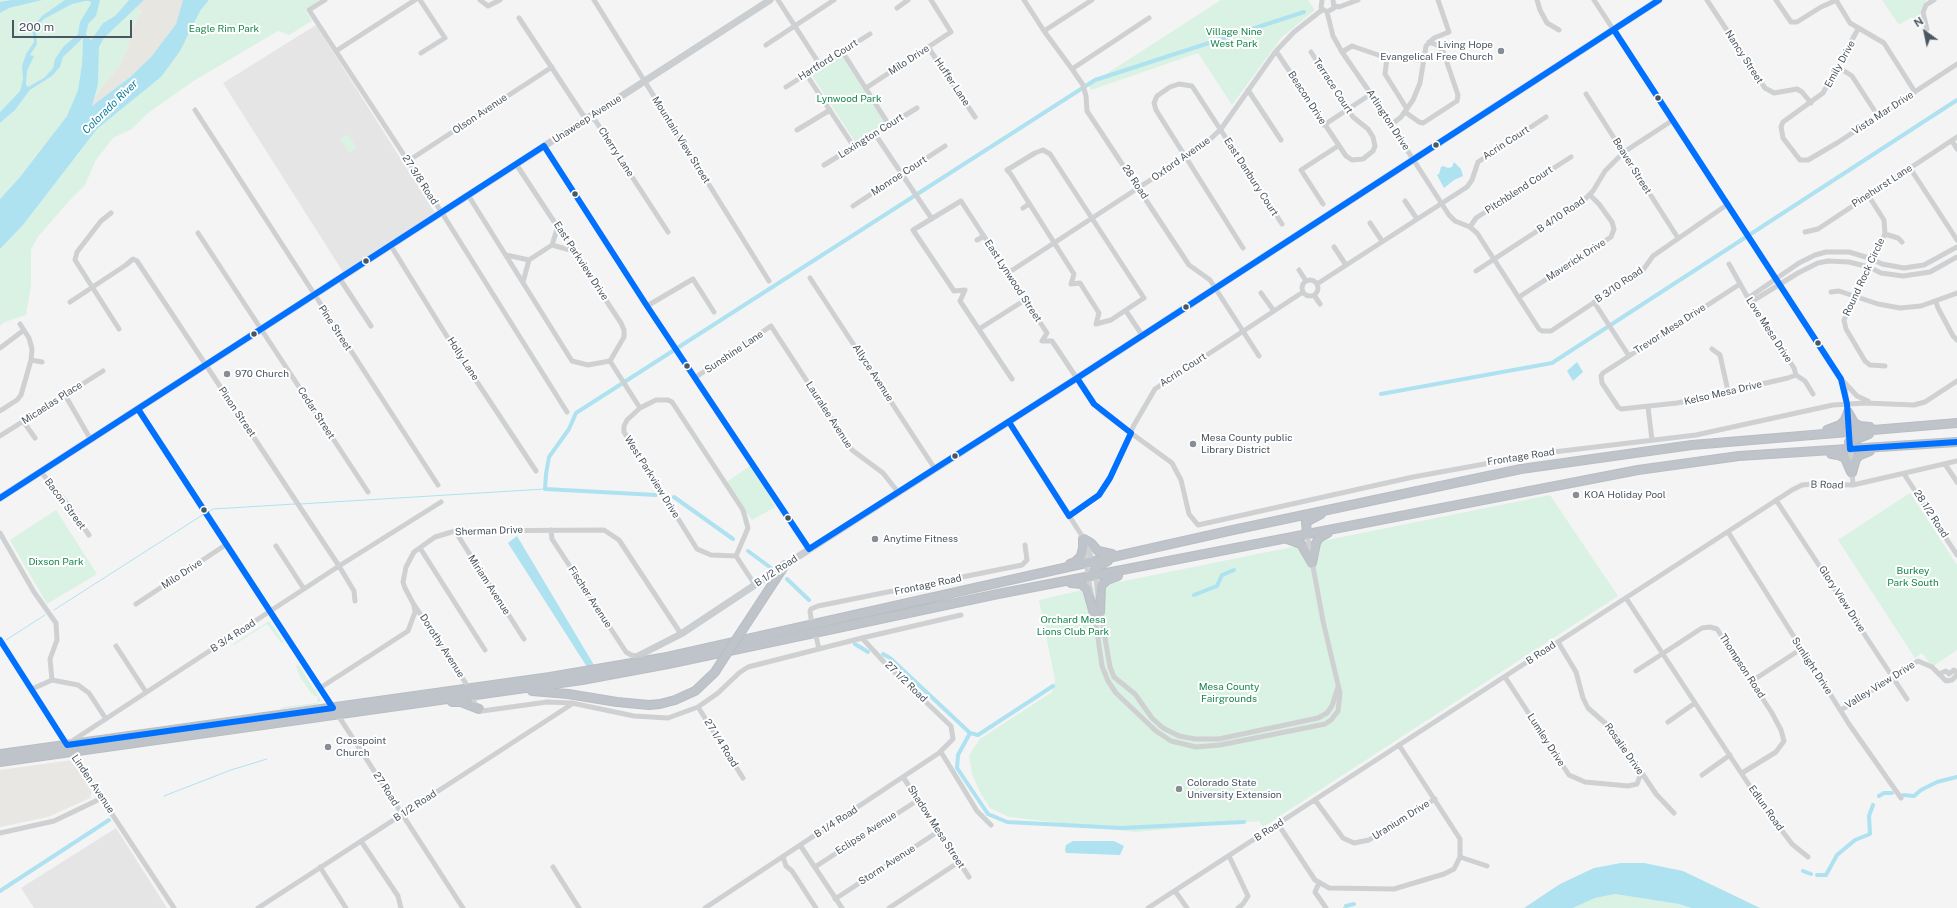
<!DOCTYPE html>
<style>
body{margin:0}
#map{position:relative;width:1957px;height:908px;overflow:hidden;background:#f4f4f4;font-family:"Public Sans",sans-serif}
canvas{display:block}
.north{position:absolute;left:1905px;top:12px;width:40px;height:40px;-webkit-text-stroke:3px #fff;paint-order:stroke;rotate:327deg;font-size:11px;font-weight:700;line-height:16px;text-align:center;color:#4a5661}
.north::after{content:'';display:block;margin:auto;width:14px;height:18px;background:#4a5661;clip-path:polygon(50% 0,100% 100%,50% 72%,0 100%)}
.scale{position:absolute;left:12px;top:20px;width:120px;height:18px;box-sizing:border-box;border:2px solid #4a5661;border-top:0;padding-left:5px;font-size:12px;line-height:14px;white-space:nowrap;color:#4a5661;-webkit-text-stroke:3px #fff;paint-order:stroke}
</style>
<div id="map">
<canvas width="1957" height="908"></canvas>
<div class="north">N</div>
<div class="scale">200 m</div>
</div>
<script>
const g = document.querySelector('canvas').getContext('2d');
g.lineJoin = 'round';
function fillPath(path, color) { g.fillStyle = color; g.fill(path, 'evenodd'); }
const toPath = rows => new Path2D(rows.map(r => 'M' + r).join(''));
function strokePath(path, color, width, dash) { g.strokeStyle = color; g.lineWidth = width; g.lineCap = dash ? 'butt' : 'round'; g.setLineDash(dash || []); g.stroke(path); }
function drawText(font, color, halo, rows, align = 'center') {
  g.font = font + ' "Public Sans",sans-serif'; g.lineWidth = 4; g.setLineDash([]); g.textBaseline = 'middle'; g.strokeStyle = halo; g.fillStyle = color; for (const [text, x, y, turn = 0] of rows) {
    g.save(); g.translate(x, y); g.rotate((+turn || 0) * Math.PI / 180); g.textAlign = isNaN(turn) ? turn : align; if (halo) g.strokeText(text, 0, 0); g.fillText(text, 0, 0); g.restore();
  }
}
fillPath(toPath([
 [72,760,92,791,90,798,48,817,0,827,0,770]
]), '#e8e7e3');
fillPath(toPath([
 [316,25,435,213,343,272,223,83],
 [116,828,167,908,34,908,21,888]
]), '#e6e5e6');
fillPath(toPath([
 [0,0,129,0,115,16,103,23,91,40,83,29,63,47,55,59,53,68,45,77,28,87,26,82,21,86,20,91,0,112],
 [209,0,320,0,305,10,312,21,289,35,278,31,195,80,148,113,132,129,113,138,96,160,85,185,70,200,37,238,31,250,31,286,26,315,5,322,0,326,0,249,23,225,97,129,161,77,200,11],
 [1221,0,1308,0,1315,10,1282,37,1232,105,1198,53,1091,90,1089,85],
 [1882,0,1927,0,1920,10,1920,22,1918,26,1912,17,1899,25],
 [136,7,141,10,131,33,128,47,119,66,93,99,98,84,99,47,104,38],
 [83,37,82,64,78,90,67,116,20,177,0,199,0,123,15,110,30,90,52,76,60,67,63,57],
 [839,56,843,57,885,123,856,143,813,77,813,72],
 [348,134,357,148,349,153,340,139],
 [753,464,775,507,752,520,725,483],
 [1910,493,1957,565,1957,650,1932,667,1922,653,1915,658,1838,540],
 [1550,495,1618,596,1263,827,1259,821,1135,832,1009,817,990,808,980,792,972,774,969,755,980,739,1052,692,1055,680,1039,600,1104,585],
 [56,510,97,574,47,604,10,540],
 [269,621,283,641,282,644,267,624,234,645,233,644],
 [298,664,321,700,320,702,317,702,318,697,313,695,313,692,312,694,311,693,300,677,296,666],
 [316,703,320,704,280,709,283,707],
 [1615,894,1679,904,1691,908,1573,908,1595,898]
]), '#d9f2e3');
fillPath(toPath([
 [144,0,183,0,176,24,151,57,130,77,92,106,93,99,119,66,128,47,131,33,141,11,136,7]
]), '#e7e6e1');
fillPath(toPath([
 [11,0,42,0,9,8,0,13,0,2],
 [65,0,100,0,96,16,88,24,86,34,91,40,103,23,115,16,129,0,144,0,104,38,99,47,98,84,92,106,130,77,151,57,176,24,183,0,209,0,200,11,180,51,161,77,97,129,23,225,0,249,0,199,20,177,67,116,78,90,82,64,83,38,63,57,60,67,52,76,30,90,15,110,0,123,0,112,20,91,23,79,22,66,26,54,34,42,32,28,42,16],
 [85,1,90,1,91,4,80,22,78,34,63,47,55,59,53,68,45,77,28,87,26,84,27,71,34,56,30,55,37,44,36,30,38,25,44,19,72,4],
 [1454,162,1461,169,1463,176,1454,180,1444,188,1437,175,1439,174,1441,167,1443,166,1448,168,1452,167],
 [1577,362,1583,372,1573,381,1567,371],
 [517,536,594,665,587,667,508,543],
 [1073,841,1114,841,1124,846,1120,855,1066,853,1065,850,1066,845],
 [1621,863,1644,863,1683,871,1760,908,1691,908,1679,904,1615,894,1595,898,1573,908,1524,908,1560,884,1594,868]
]), '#aee2f0');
strokePath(toPath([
 [300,504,545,489],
 [209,512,213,509,295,504],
 [54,610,204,514],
 [6,640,45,615],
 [164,796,231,770,267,759],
 [1343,908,1346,906]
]), '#aee2f0', 1);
strokePath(toPath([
 [1381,394,1552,363,1957,100],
 [656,495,545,489,546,474,549,457,569,429,576,413,1095,80,1304,12],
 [674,497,733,539],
 [748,551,771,568],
 [787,579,809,600],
 [1194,595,1217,586,1222,575,1234,570],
 [855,644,868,652],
 [883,654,890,658,970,733,978,735,1053,686],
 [970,733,958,755,957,768,988,814,1007,822,1121,828,1244,822],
 [1903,795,1914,796,1921,790,1937,782,1957,777],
 [1879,796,1884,793,1892,793],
 [1803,871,1811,874],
 [1817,875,1826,875,1837,855,1855,840,1870,834,1869,816,1873,805],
 [0,891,109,820],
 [1346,906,1354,904]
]), '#aee2f0', 4);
const highway = toPath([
 [1848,412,1854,423,1860,426,1870,427],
 [1827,430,1840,425,1845,420,1848,412],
 [1849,442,1869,434],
 [1831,454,1838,455,1845,458,1851,472],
 [1852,473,1856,459,1860,455,1870,451],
 [1307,534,1306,522,1321,514],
 [1084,539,1091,543,1098,551,1112,554],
 [1287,539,1301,544,1312,563],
 [1312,563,1316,543,1319,538,1328,533],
 [1070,564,1075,562,1081,556,1083,548,1083,539],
 [1089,577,1099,566,1108,561],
 [1071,583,1081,584,1087,589,1094,614],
 [1100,612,1101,586,1107,580,1118,576],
 [743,629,785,565],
 [532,691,568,694,617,702,649,705,660,704,675,700,695,691,715,672,722,661],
 [452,702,461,702,479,709],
 [0,754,550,677,667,657,1233,530,1521,469,1692,445,1957,423],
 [0,762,582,680,668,664,998,594,1638,470,1739,456,1957,442]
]);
strokePath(highway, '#b9bec3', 10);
strokePath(toPath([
 [325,0,309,10,442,213,567,412],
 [420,0,445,38,421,53],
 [480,0,488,6,500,0],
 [594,0,769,281],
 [778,0,820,65],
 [1024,0,1044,31,1072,69,1083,85,1086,96,1087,111,1189,265,1210,280,1259,356],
 [1322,0,1321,8,1327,12,1334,8,1333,0],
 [1537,0,1540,10,1547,23,1559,30],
 [1594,0,1841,379,1845,387,1847,406],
 [1707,0,1765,88,1774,93,1797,89,1802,92,1811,103],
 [1776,0,1791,22,1797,22,1821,7,1837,0],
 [1836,0,1850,23,1884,43,1915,92],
 [1335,6,1339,7,1358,0],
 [897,8,908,0],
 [1327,12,1333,36,1342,52,1371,94,1449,215,1455,221,1470,227,1477,233,1539,329,1542,331,1551,331,1643,270,1653,256,1728,204],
 [519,18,583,115,595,120,668,232],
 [1858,29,1823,93,1783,122,1781,127,1783,138,1800,160,1808,160,1837,143,1957,64],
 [1927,29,1923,12,1926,5,1934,0],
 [1044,31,1092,0],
 [766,45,834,0],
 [928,47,975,117],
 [336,51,415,0],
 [842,51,889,125],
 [1276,51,1346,156,1352,160,1363,159,1373,151,1375,146,1373,137,1368,129,1353,117,1311,52],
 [1342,52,1352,46,1387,58,1424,60],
 [1387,58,1385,74,1407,109],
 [1838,67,1852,76,1878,116],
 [1072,69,1149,18],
 [806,74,854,147],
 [786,87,870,34],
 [866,88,951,32,931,0],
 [1248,90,1281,140],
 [1586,94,1678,238],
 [195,110,438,485],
 [1405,112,1419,122,1423,123,1457,101,1458,95,1443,51,1437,45,1429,42],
 [1324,125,1371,94],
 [1391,125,1401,117,1413,100,1420,83,1426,46,1434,38,1449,32,1438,0],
 [797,130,830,110],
 [875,134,932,219],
 [1952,141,1957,149],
 [544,146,647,306,809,549],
 [1043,150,1050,154,1144,298,1111,320,1096,324,1099,313,1080,283,1071,284,1074,274,1010,173,1007,170,1035,153,1043,150],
 [408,161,552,67],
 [516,164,621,323,624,330,624,337,610,361],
 [824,165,917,108],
 [1910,168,1957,240],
 [468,195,572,361,588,365,610,361],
 [1868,195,1884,220,1885,234,1844,320,1846,329,1865,361,1870,365,1885,366],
 [1405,201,1417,219],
 [1323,204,1301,170,1338,146],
 [853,206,945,146],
 [1023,208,1029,204],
 [111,213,101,221,77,252,75,260,119,329],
 [1370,223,1382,241],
 [1470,227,1476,218,1571,157],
 [1805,232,1818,229,1957,137],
 [198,233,368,492],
 [1885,234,1898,238,1902,242],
 [977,240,984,236],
 [552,245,574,251],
 [391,246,448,338,536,471],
 [1334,247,1346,265],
 [1243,248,1156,110,1154,103,1157,96,1170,87,1179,84,1192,86,1282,224],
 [506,255,529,260,552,245,558,226],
 [1729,264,1748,298,1794,368,1796,375,1805,381,1813,394],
 [1299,270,1306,281],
 [1476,271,1583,201,1593,191,1605,171,1624,152,1673,120],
 [1008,273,1204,145,1221,129,1276,51,1294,32,1322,10],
 [810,278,935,469],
 [340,279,371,326],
 '1302 288a8 8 0 1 1 16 0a8 8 0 1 1-16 0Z',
 [523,282,529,260],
 [1317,284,1467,187,1472,180,1478,162,1546,117],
 [1740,284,1603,373,1601,376,1602,383,1618,407,1621,409,1677,403,1788,378,1796,375],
 [1831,292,1839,291,1878,304,1900,308,1921,306,1957,293],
 [1261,293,1274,311],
 [1314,295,1320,304],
 [1519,297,1611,237,1614,229,1612,222,1599,204,1590,195],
 [1748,298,1799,263,1815,255,1826,252,1849,252,1869,258,1882,264,1904,268,1924,265,1957,247],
 [70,302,126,265,133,259,137,261,339,566,354,591,355,601],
 [1594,302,1629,356],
 [1751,302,1798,273,1818,263,1828,261,1849,262,1869,267,1881,273,1903,276,1930,272,1957,257],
 [1936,302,1938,308,1953,336,1957,340],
 [647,306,693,279,714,312],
 [1126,311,1142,335],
 [979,329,1025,300],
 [0,348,24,330],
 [1712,349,1720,355,1728,391],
 [31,360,42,362],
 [610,361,640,408],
 [696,377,771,326,852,450,883,473,898,492],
 [1012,379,960,301,965,290,954,291,913,230,961,201,1047,333,1042,341,1052,341,1094,404,1101,411,1172,463,1181,480,1189,514,1198,525,1413,477,1545,453,1696,435,1833,405,1865,403,1914,405,1925,402,1957,381],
 [1844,382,1857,396,1868,401],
 [65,395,91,440],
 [1648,407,1652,440],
 [138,409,227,544,463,908],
 [0,411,17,400,21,395,31,360,32,349,29,338,20,324],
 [1848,416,1853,485],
 [23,421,35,438],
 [1009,422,1084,539,1088,547,1093,564],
 [0,436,103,371],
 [1945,464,1957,482],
 [41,472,63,498,89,535],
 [1904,474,1957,555],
 [1776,500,1907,699],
 [1069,516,1099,495,1110,478,1134,425,1155,389,1303,292],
 [551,530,552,539,626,652,631,655,638,656],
 [455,531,524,639],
 [1728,532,1849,724,1901,798],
 [0,533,34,592,56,623,57,640,50,659,52,680],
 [276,546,304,589],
 [420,548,485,650],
 [1084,548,1091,594],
 [736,556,748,528,743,510,672,402,668,400,656,400,640,408,627,420,624,426,624,432,697,549,711,555,736,556,755,585],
 [1095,574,1098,593],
 [1626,598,1759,800,1792,844,1808,857],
 [136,604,227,544],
 [415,606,469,688],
 [1100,609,1110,667,1114,677,1135,694,1152,718,1163,728,1179,736,1195,739,1219,739,1318,718,1327,713,1332,706,1338,687],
 [1094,611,1102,666,1108,681,1116,693,1156,731,1171,741,1196,747,1220,745,1325,724,1331,720,1338,711,1340,693,1323,621,1307,534],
 [812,625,810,611,811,609,818,606,1022,565,1027,560,1025,545],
 [815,632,819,649],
 [0,640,69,749,174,908],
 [1558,642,1576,672,1583,698,1588,708,1613,730,1656,794,1674,813],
 [116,646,146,692],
 [1636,671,1702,628,1710,627,1717,629,1772,713,1781,730,1784,741,1776,752,1742,773],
 [1939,674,1946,671,1949,674,1954,670,1957,673],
 [1505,677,1569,775,1585,782,1628,786,1637,784,1641,773],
 [1752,681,1801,649],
 [320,688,408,631,415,612,414,605,405,588,403,582,406,567,414,552,435,537,455,531,604,530,619,540,681,634],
 [32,689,52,680,78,685,89,693,106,719],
 [473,696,475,705,482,711,547,702,572,703,634,716,668,718,698,707,718,693,739,673,748,667,862,638,961,615],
 [698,707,743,778],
 [1841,710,1918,661,1932,667,1946,681,1952,680,1957,675],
 [1668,722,1695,703],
 [69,743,339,566,441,502],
 [941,752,977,811,991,825],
 [1702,775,1730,755],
 [903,777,969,877],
 [1315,800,1343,838,1354,843,1369,840,1435,799],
 [1278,824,1315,880,1329,888,1394,889,1444,874,1454,869,1460,857,1460,839,1399,745],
 [0,833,54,821,102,798],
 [361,841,398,896,401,908],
 [800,845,842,908],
 [1229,856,1248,896,1243,904,1238,908],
 [783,857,786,866,792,871,816,908],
 [1460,857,1487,866],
 [320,867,346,908],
 [553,867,579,908],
 [815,867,918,800],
 [1319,883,1315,892,1326,908],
 [1175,891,1187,908],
 [835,899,939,831],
 [258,908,572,704],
 [705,908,939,753,953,739,951,726,884,662,862,638],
 [889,908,959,862],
 [1148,908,1792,490,1802,485,1813,484,1853,485,1957,461]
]), '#ced0d2', 5);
strokePath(toPath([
 [0,498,770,0],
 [638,656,681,634,785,565,1074,380,1659,0]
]), '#caced1', 7);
strokePath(highway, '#bec4c9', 8);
const highwayBridge = toPath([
 [722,661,743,629]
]);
strokePath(highwayBridge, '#b9bec3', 10, []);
strokePath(highwayBridge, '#bec4c9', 8);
strokePath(toPath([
 [1614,30,1841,379,1847,404,1850,449,1957,442],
 [1009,422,1069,516,1099,495,1110,478,1131,433,1094,404,1077,378],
 [0,498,544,146,647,306,809,549,1074,380,1659,0],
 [0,640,67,745,333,708,138,409]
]), '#0070ff', 6);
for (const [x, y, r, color] of [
 [1501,51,4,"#868d94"],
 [1658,98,3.5,"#4a5661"],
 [1436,145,3.5,"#4a5661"],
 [575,194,3.5,"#4a5661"],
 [366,261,3.5,"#4a5661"],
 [1186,307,3.5,"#4a5661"],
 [254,334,3.5,"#4a5661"],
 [1818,343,3.5,"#4a5661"],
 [687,366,3.5,"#4a5661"],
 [227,374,4,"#868d94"],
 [1193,444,4,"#868d94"],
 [955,456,3.5,"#4a5661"],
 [1576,495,4,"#868d94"],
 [204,510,3.5,"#4a5661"],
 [788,518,3.5,"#4a5661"],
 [875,539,4,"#868d94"],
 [328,747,4,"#868d94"],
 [1179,789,4,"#868d94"]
]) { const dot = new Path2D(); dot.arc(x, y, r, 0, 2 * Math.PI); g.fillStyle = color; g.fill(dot); strokePath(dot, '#fff', 1.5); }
drawText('10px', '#17864f', '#fff', [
 ["Eagle Rim Park",224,29],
 ["Village Nine",1234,32],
 ["West Park",1234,44],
 ["Lynwood Park",849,99],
 ["Dixson Park",56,562],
 ["Burkey",1913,571],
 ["Park South",1913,583],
 ["Orchard Mesa",1073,620],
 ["Lions Club Park",1073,632],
 ["Mesa County",1229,687],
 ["Fairgrounds",1229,699]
]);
drawText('10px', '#4a5661', '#fff', [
 ["Living Hope",1493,45,"right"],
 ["Evangelical Free Church",1493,57,"right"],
 ["970 Church",235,374],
 ["Mesa County public",1201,438],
 ["Library District",1201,450],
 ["KOA Holiday Pool",1584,495],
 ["Anytime Fitness",883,539],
 ["Crosspoint",336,741],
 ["Church",336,753],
 ["Colorado State",1187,783],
 ["University Extension",1187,795]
], 'left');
drawText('10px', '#4a5661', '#fff', [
 ["Nancy Street",1744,57,57],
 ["Hartford Court",828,60,-32],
 ["Milo Drive",909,60,-33],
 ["Emily Drive",1840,64,-61],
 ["Huffer Lane",952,82,56],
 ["Terrace Court",1333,86,57],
 ["Beacon Drive",1307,98,57],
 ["Vista Mar Drive",1883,113,-33],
 ["Olson Avenue",480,114,-34],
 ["Unaweep Avenue",587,119,-33],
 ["Arlington Drive",1388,120,57],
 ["Lexington Court",871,136,-32],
 ["Mountain View Street",681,140,58],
 ["Acrin Court",1506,143,-33],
 ["Cherry Lane",616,152,57],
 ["Oxford Avenue",1181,159,-35],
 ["Beaver Street",1632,166,58],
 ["Monroe Court",899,176,-33],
 ["East Danbury Court",1251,177,57],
 ["27 3/8 Road",420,180,57],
 ["28 Road",1135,182,57],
 ["Pinehurst Lane",1882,186,-33],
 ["Pitchblend Court",1519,190,-33],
 ["B 4/10 Road",1561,215,-34],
 ["Maverick Drive",1576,260,-33],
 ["East Parkview Drive",581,261,57],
 ["Round Rock Circle",1864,277,-65],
 ["East Lynwood Street",1013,281,57],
 ["B 3/10 Road",1619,285,-34],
 ["Pine Street",335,328,57],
 ["Trevor Mesa Drive",1670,329,-33],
 ["Love Mesa Drive",1769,330,57],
 ["Sunshine Lane",734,352,-34],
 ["Holly Lane",463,359,57],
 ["Acrin Court",1183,370,-33],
 ["Allyce Avenue",873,373,57],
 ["Kelso Mesa Drive",1723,393,-13],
 ["Micaelas Place",52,403,-33],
 ["Pinon Street",237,412,56],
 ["Cedar Street",316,413,57],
 ["Lauralee Avenue",829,415,57],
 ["Frontage Road",1521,457,-9],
 ["West Parkview Drive",652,477,58],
 ["B Road",1827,485,1],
 ["Bacon Street",65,504,53],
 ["28 1/2 Road",1931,514,57],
 ["Sherman Drive",489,531,-2],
 ["B 1/2 Road",776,571,-33],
 ["Milo Drive",182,574,-33],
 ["Miriam Avenue",489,585,57],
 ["Frontage Road",928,585,-12],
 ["Fischer Avenue",590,597,57],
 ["Glory View Drive",1842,599,57],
 ["B 3/4 Road",233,636,-33],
 ["Dorothy Avenue",442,646,57],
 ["B Road",1541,653,-34],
 ["Thompson Road",1742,666,57],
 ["Sunlight Drive",1812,666,57],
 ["27 1/2 Road",906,682,44],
 ["Valley View Drive",1880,685,-32],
 ["Lumley Drive",1546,740,57],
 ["27 1/4 Road",721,743,58],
 ["Rosalie Drive",1624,749,55],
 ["Linden Avenue",93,784,56],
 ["27 Road",386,789,57],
 ["B 1/2 Road",415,806,-33],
 ["Edlun Road",1766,808,55],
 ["Uranium Drive",1401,820,-32],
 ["B 1/4 Road",836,822,-33],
 ["Shadow Mesa Street",936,827,57],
 ["B Road",1269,830,-33],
 ["Eclipse Avenue",866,833,-33],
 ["Storm Avenue",887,865,-33]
]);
drawText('italic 11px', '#0c7c9b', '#fff', [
 ["Colorado River",110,107,-44]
]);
</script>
